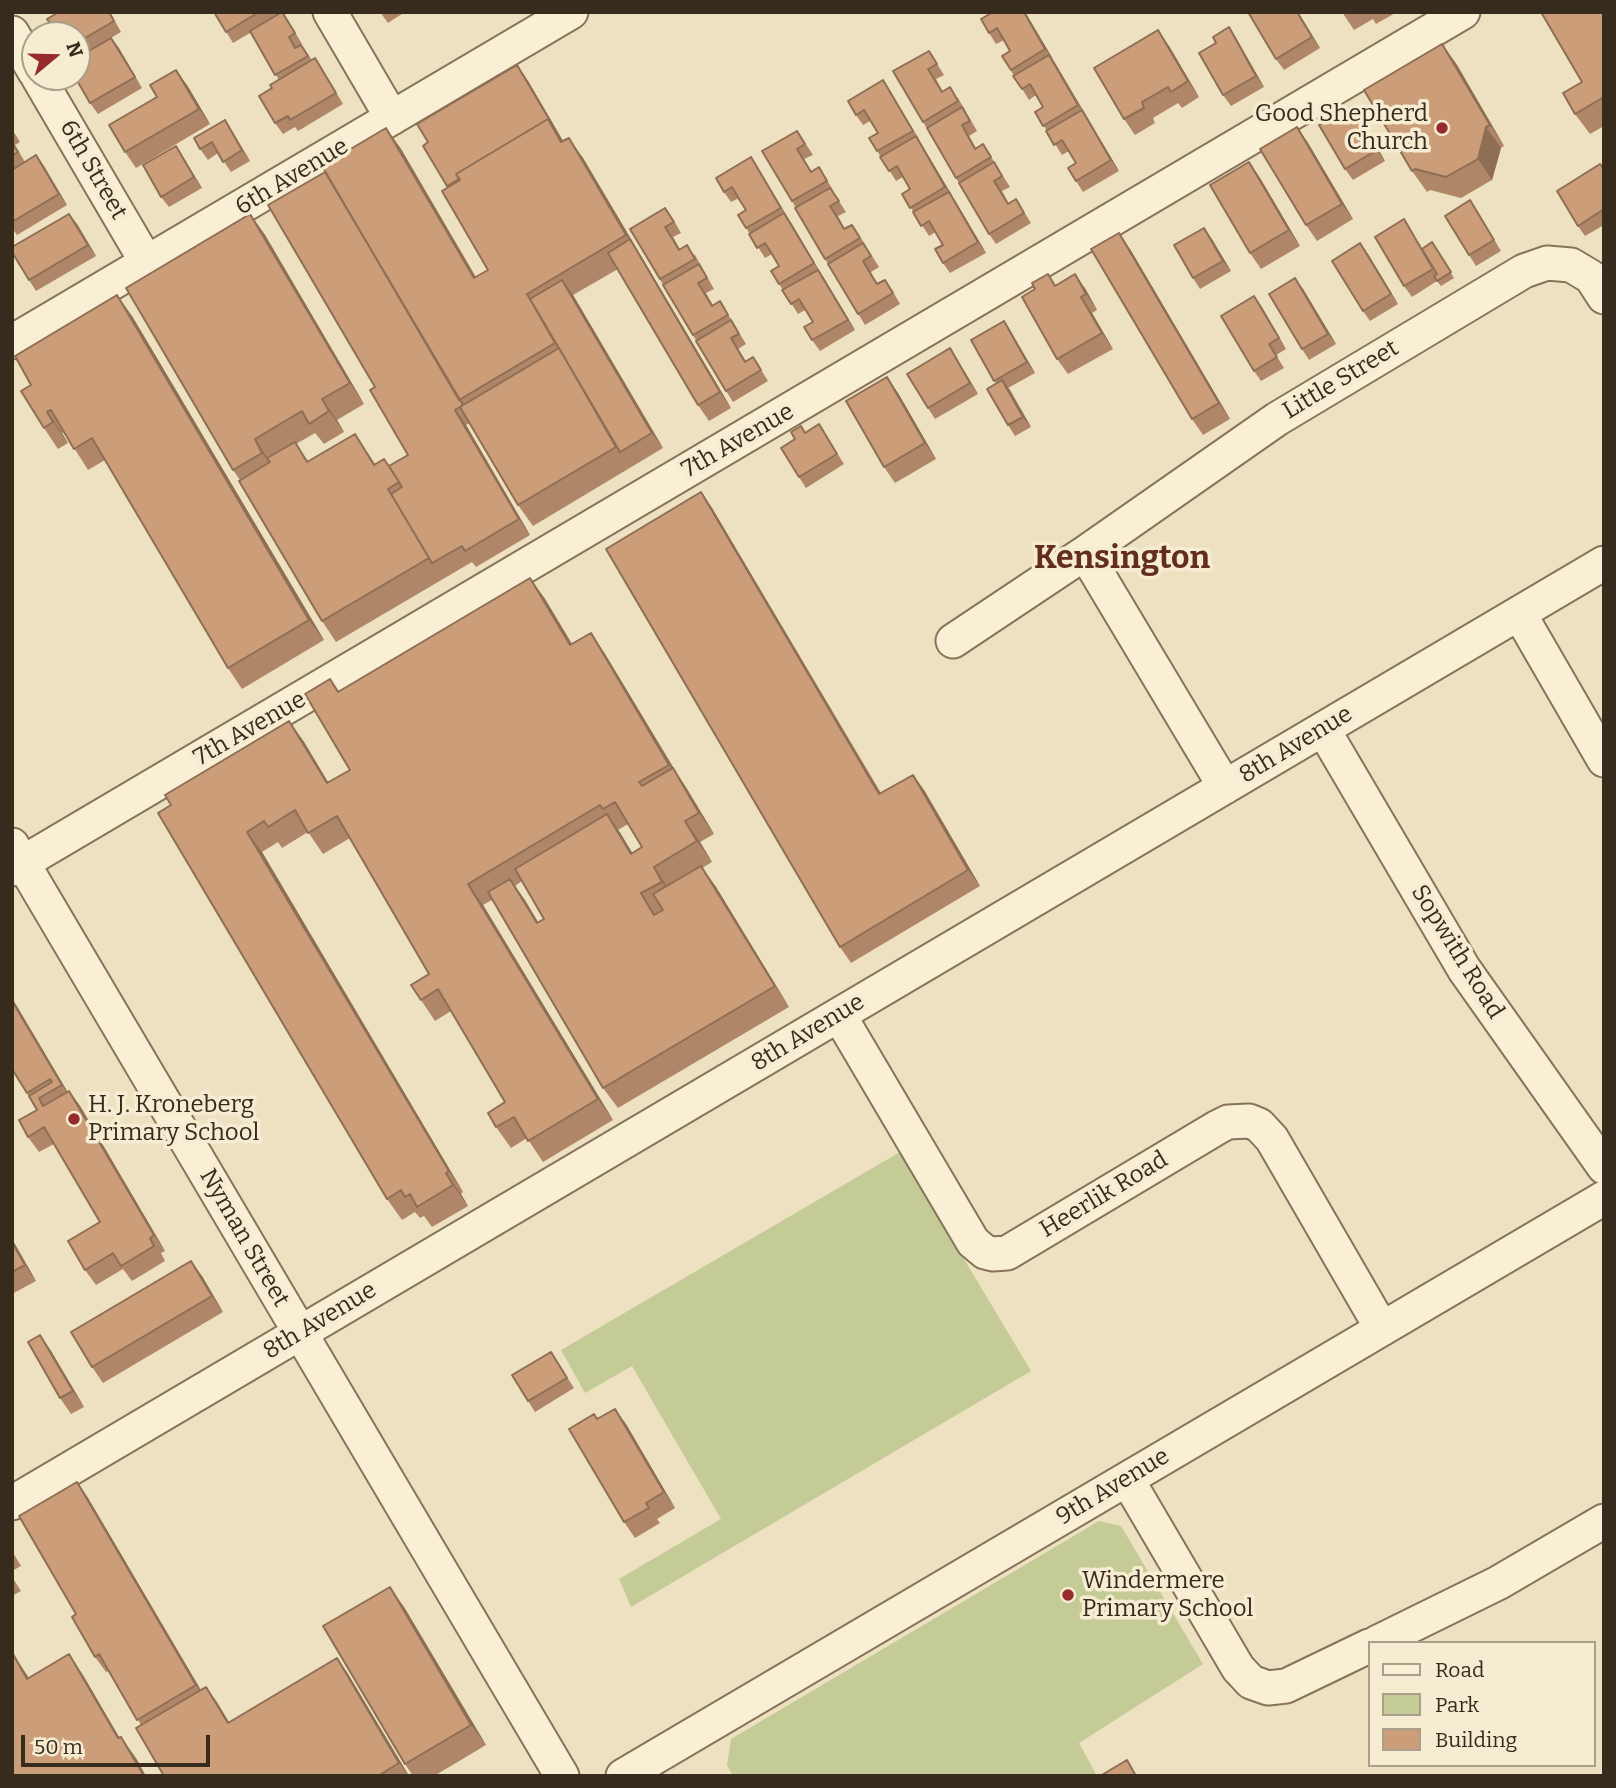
<!DOCTYPE html>
<style>
body{margin:0}
#map{position:relative;width:1616px;height:1788px;overflow:hidden;background:#ede1c2;font-family:Bitter,serif}
canvas{display:block}
.frame{position:absolute;inset:0;border:14px solid #372b1e;pointer-events:none}
.legend{position:absolute;left:1368px;top:1641px;width:228px;height:126px;box-sizing:border-box;background:#f5ecd2;border:2px solid #a99f8a;margin:0;padding:9px 12px;list-style:none;font-size:21px;color:#372b1e}
.legend li{display:flex;align-items:center;gap:14px;height:35px}
.legend b{width:35px;border:2px solid #a99f8a}
.north{position:absolute;left:21px;top:21px;width:70px;height:70px;box-sizing:border-box;background:#f5ecd2;border:2px solid #a99f8a;border-radius:50%;rotate:71deg;font-size:19px;font-weight:700;line-height:28px;text-align:center;color:#372b1e}
.north::after{content:'';display:block;margin:auto;width:24px;height:32px;background:#952c2b;clip-path:polygon(50% 0,100% 100%,50% 72%,0 100%)}
.scale{position:absolute;left:21px;top:1735px;width:189px;height:32px;box-sizing:border-box;border:4px solid #372b1e;border-top:0;padding-left:9px;font-size:21px;line-height:24px;white-space:nowrap;color:#372b1e;-webkit-text-stroke:5px #f5ecd2;paint-order:stroke}
</style>
<div id="map">
<canvas width="1616" height="1788"></canvas>
<div class="frame"></div>
<ul class="legend">
<li><b style="height:9px;background:#f8efd5"></b>Road</li>
<li><b style="height:19px;background:#c4cb97"></b>Park</li>
<li><b style="height:19px;background:#cb9d79"></b>Building</li>
</ul>
<div class="north">N</div>
<div class="scale">50 m</div>
</div>
<script>
const g = document.querySelector('canvas').getContext('2d');
g.lineJoin = 'round';
function fillPath(path, color) { g.fillStyle = color; g.fill(path, 'evenodd'); }
const toPath = rows => new Path2D(rows.map(r => 'M' + r).join(''));
function strokePath(path, color, width, dash) { g.strokeStyle = color; g.lineWidth = width; g.lineCap = dash ? 'butt' : 'round'; g.setLineDash(dash || []); g.stroke(path); }
function drawText(font, color, halo, rows, align = 'center') {
  g.font = font + ' Bitter,serif'; g.lineWidth = 7; g.setLineDash([]); g.textBaseline = 'middle'; g.strokeStyle = halo; g.fillStyle = color; for (const [text, x, y, turn = 0] of rows) {
    g.save(); g.translate(x, y); g.rotate((+turn || 0) * Math.PI / 180); g.textAlign = isNaN(turn) ? turn : align; if (halo) g.strokeText(text, 0, 0); g.fillText(text, 0, 0); g.restore();
  }
}
fillPath(toPath([
 [900,1152,1031,1371,631,1607,619,1579,721,1519,632,1366,585,1393,561,1350],
 [1099,1521,1121,1526,1203,1664,1079,1743,1097,1776,733,1776,727,1765,731,1739]
]), '#c4cb97');
const minor = toPath([
 [330,12,392,118],
 [12,33,35,72],
 [38,77,147,263],
 [12,342,571,12],
 [1085,553,1225,787],
 [1519,613,1604,760],
 [953,641,1085,553,1277,419,1524,271,1547,263,1571,265,1591,277,1604,297],
 [1323,729,1464,969,1604,1167],
 [12,845,562,1776],
 [12,869,1463,12],
 [839,1015,973,1242,985,1252,993,1254,1007,1253,1218,1127,1228,1122,1249,1121,1259,1125,1272,1139,1382,1329],
 [1127,1479,1238,1668,1251,1682,1268,1688,1286,1686,1369,1646],
 [12,1503,1604,563],
 [1376,1643,1498,1583,1604,1521],
 [623,1776,1604,1198]
]);
strokePath(minor, '#87735a', 37);
strokePath(minor, '#f8efd5', 33);
fillPath(toPath([
 [59,12,110,12,121,32,92,49,111,38,142,88,98,114,90,103,77,77,77,35],
 [214,12,283,12,302,44,296,48,301,45,312,60,322,69,343,104,298,131,295,127,283,134,275,123,272,88,279,80,250,33,233,43],
 [380,12,405,12,388,23],
 [993,12,1025,12,1119,171,1083,192,1076,181,1076,163,1069,151,1062,155,1035,112,1043,107,1036,95,1029,100,1002,56,1010,51,1004,40,996,44,989,33],
 [1298,12,1320,48,1284,70,1276,59],
 [1342,12,1397,12,1376,24,1373,19,1354,30],
 [1604,12,1604,126,1590,134,1575,114,1582,82],
 [1229,27,1236,38,1264,87,1231,106,1223,95,1216,43],
 [1442,44,1457,65,1504,146,1501,148,1492,180,1461,198,1430,190,1427,192,1412,171],
 [1169,46,1199,97,1182,108,1178,103,1153,118,1155,123,1135,135,1124,119],
 [929,51,944,75,936,79,943,92,958,98,977,131,969,136,976,148,983,144,1010,187,1002,191,1009,204,1016,199,1031,223,996,244,989,234,923,122],
 [517,65,528,81,563,141,583,158,731,408,709,421,698,405,618,269,573,295,663,448,533,526,518,505,470,423,466,425,530,535,476,567,472,562,336,642,322,621,240,480,233,470,250,214,265,235,364,404,337,420,344,432,324,444,315,433,296,444,308,461,369,455,375,464,390,467,408,455,375,387,325,172,386,128,401,149,476,277,488,270,448,188,423,146,428,142],
 [883,80,890,91,986,253,950,273,943,263,943,245,936,232,929,236,902,194,910,189,903,177,896,181,877,151,878,133,870,121,863,125,856,115],
 [187,85,210,124,136,168,125,152],
 [1359,116,1385,161,1353,180,1345,169],
 [225,120,250,161,231,172,218,153,208,160,200,149],
 [1297,127,1308,143,1353,219,1317,241,1306,225],
 [12,129,20,142,15,145,25,162,36,155,67,205,17,235,12,228],
 [804,141,813,155,804,159,812,172,826,178,834,192,833,192,846,212,838,216,844,228,859,235,879,267,871,272,877,284,892,290,900,304,865,325,825,259,796,208,762,151],
 [176,146,202,188,169,207,161,197],
 [751,157,758,168,855,330,820,351,812,340,813,322,805,310,798,314,771,271,779,266,772,254,765,258,738,215,746,210,739,198,731,202,724,192],
 [1249,162,1260,178,1300,246,1261,269,1250,253],
 [1604,169,1604,225,1585,236,1578,226],
 [1477,211,1501,251,1476,266,1469,255],
 [673,219,681,233,673,237,680,249,695,255,714,289,706,293,713,305,720,301,746,344,738,349,746,361,753,357,768,381,733,402,726,391,630,229],
 [1404,219,1422,249,1432,242,1454,278,1441,286,1437,281,1412,297,1404,286],
 [77,224,96,256,36,291,29,280],
 [1204,228,1231,271,1200,289,1193,278],
 [1130,249,1230,419,1203,435,1192,419],
 [1368,254,1398,304,1370,321,1363,311],
 [1075,274,1086,290,1097,310,1092,313,1113,349,1068,374,1057,359,1056,285],
 [1303,289,1336,344,1309,360,1302,349],
 [1254,296,1286,349,1276,355,1284,368,1261,381,1254,371],
 [132,316,324,640,242,689,228,668,105,460,88,470,64,432,62,433,68,443,58,449,44,428,31,385],
 [1004,321,1011,332,1035,373,1008,388,1031,427,1015,436,1008,425,996,383,971,340],
 [950,348,978,394,935,419,928,408],
 [898,393,936,459,895,483,884,467],
 [819,424,844,464,806,488,799,477,806,433],
 [701,492,712,508,881,793,913,775,924,790,980,886,851,963,840,947],
 [530,578,545,599,572,644,591,633,605,654,676,772,687,789,714,834,700,842,712,862,702,868,716,887,789,1007,618,1108,603,1088,492,900,483,905,613,1120,543,1162,527,1138,511,1148,496,1127,505,1102,451,1011,435,1021,421,1000,429,974,350,838,323,854,308,832,282,848,278,842,262,852,463,1192,461,1194,468,1206,432,1227,424,1216,420,1218,415,1212,402,1220,387,1199,171,805,289,721,304,742,328,782,350,770,330,679,339,691],
 [628,824,642,847,632,853,618,830],
 [522,881,544,919,538,922,515,886],
 [12,998,67,1091,69,1091,80,1106,165,1251,161,1253,165,1261,132,1281,123,1269,96,1285,85,1270,100,1222,54,1144,39,1152,28,1137,37,1110,12,1069],
 [12,1240,36,1281,12,1294],
 [202,1276,223,1312,103,1383,92,1367],
 [40,1335,51,1351,84,1407,71,1414,60,1398],
 [551,1352,574,1388,535,1412,528,1401],
 [594,1414,598,1419,626,1424,675,1508,657,1519,660,1523,635,1538,624,1522],
 [77,1482,88,1498,201,1690,206,1687,229,1723,337,1658,348,1674,409,1776,164,1776,141,1725,109,1671,106,1672,95,1657,76,1614],
 [12,1551,21,1566,12,1571],
 [12,1577,21,1591,12,1596],
 [404,1607,486,1745,434,1776,413,1776,405,1764]
]), '#af8768');
fillPath(toPath([
 [1024,12,1025,12,1053,59,1045,49],
 [1297,12,1298,12,1320,48,1312,37],
 [1229,27,1236,38,1264,87,1256,76],
 [1158,30,1169,46,1199,97,1188,81],
 [111,38,119,48,142,88,135,77],
 [1442,44,1457,65,1504,146,1490,125],
 [1049,55,1056,65,1086,116,1078,105],
 [517,65,528,81,576,163,561,142],
 [176,70,187,85,210,124,199,109],
 [883,80,890,91,920,141,913,131],
 [1352,106,1359,116,1385,161,1377,150],
 [1082,110,1089,121,1119,171,1111,160],
 [225,120,232,131,250,161,242,150],
 [1297,127,1308,143,1353,219,1342,204],
 [1486,127,1501,148,1492,180,1478,159],
 [386,128,401,149,488,299,474,278],
 [916,136,923,147,953,197,945,187],
 [569,138,583,158,731,408,720,392,636,248,626,235],
 [176,146,183,157,202,188,194,177],
 [36,155,44,166,67,205,59,194],
 [751,157,758,168,788,218,781,208],
 [1249,162,1260,178,1300,246,1289,230],
 [949,192,956,202,986,253,978,242],
 [784,213,792,224,821,274,814,263],
 [69,214,77,224,96,256,88,245],
 [250,214,265,235,364,404,350,383],
 [1204,228,1212,239,1231,271,1223,261],
 [1119,233,1130,249,1230,419,1219,403],
 [1360,243,1368,254,1398,304,1391,294],
 [818,270,825,280,855,330,848,320],
 [1075,274,1086,290,1097,310,1086,294],
 [1295,278,1303,289,1336,344,1328,334],
 [562,280,573,295,663,448,652,433],
 [117,295,132,316,324,640,309,620],
 [1254,296,1262,307,1286,349,1279,338],
 [1081,297,1092,313,1113,349,1102,333],
 [1004,321,1011,332,1035,373,1027,362],
 [950,348,957,359,978,394,970,383],
 [887,377,898,393,936,459,925,443],
 [1002,380,1010,390,1031,427,1023,417],
 [322,399,337,420,344,432,329,411],
 [455,410,466,425,530,535,519,519],
 [47,412,62,433,68,443,53,422],
 [355,434,369,455,388,486,374,465],
 [255,439,269,460,277,473,262,453],
 [701,492,712,508,890,810,879,794],
 [530,578,545,599,585,666,570,645],
 [591,633,605,654,676,772,687,789,714,834,699,813,680,781,669,765],
 [289,721,304,742,341,804,327,783],
 [913,775,924,790,980,886,968,870],
 [607,814,621,834,645,874,631,854],
 [685,821,700,842,712,862,697,841],
 [247,832,262,852,463,1192,449,1171],
 [701,866,716,887,789,1007,775,986],
 [654,867,668,888,676,903,662,882],
 [510,879,525,900,551,944,537,923],
 [468,884,483,905,613,1120,598,1099],
 [12,998,73,1101,62,1085,12,1001],
 [69,1091,80,1106,165,1251,154,1235],
 [446,1173,461,1194,468,1206,453,1185],
 [12,1240,15,1244,36,1281,25,1265,12,1242],
 [191,1261,202,1276,223,1312,212,1296],
 [40,1335,51,1351,84,1407,73,1391],
 [615,1409,626,1424,675,1508,664,1492],
 [77,1482,88,1498,207,1701,196,1685],
 [390,1587,404,1607,486,1745,471,1725],
 [13,1654,27,1675,42,1699,27,1679],
 [69,1654,83,1675,132,1759,118,1738],
 [337,1658,348,1674,409,1776,399,1763],
 [206,1687,217,1702,239,1739,228,1723],
 [121,1737,136,1758,146,1776,144,1776]
]), '#8e6e55');
const building = toPath([
 [59,12,109,12,114,21,85,38,87,42,77,48,77,35,57,35,47,19,59,12],
 [214,12,259,12,226,32,214,12],
 [282,12,295,33,289,37,295,48,301,45,308,56,275,75,250,31,282,12],
 [993,12,1024,12,1045,49,1011,70,1002,56,1010,51,1004,40,997,28,989,33,981,19,993,12],
 [1248,12,1297,12,1312,37,1276,59,1248,12],
 [1541,12,1604,12,1604,97,1575,114,1563,93,1582,82,1541,12],
 [1229,27,1256,76,1223,95,1199,53,1216,43,1213,37,1229,27],
 [1158,30,1188,81,1171,92,1168,87,1142,102,1144,108,1124,119,1094,68,1158,30],
 [111,38,135,77,90,103,75,77,77,77,77,58,111,38],
 [1442,44,1490,125,1486,127,1478,159,1446,177,1415,169,1412,171,1364,90,1442,44],
 [929,51,937,64,928,69,942,92,950,87,958,101,923,122,893,71,929,51],
 [1049,55,1078,105,1043,126,1035,112,1043,107,1030,84,1022,89,1013,76,1049,55],
 [315,58,336,93,290,120,288,116,275,123,259,96,272,88,270,85,315,58],
 [517,65,552,124,548,119,456,174,459,179,447,186,423,146,428,142,417,124,517,65],
 [176,70,199,109,125,152,109,125,157,97,150,85,176,70],
 [883,80,913,131,877,151,869,138,878,133,864,110,856,115,848,101,883,80],
 [1352,106,1377,150,1345,169,1319,125,1352,106],
 [962,107,970,121,962,125,975,149,983,144,991,157,956,178,927,128,962,107],
 [1082,110,1111,160,1076,181,1068,168,1076,163,1062,140,1054,145,1046,131,1082,110],
 [548,119,561,142,569,138,626,235,527,294,555,343,459,400,322,166,386,128,474,278,488,270,442,191,460,180,456,174,548,119],
 [225,120,242,150,223,162,212,142,200,149,194,138,225,120],
 [1297,127,1342,204,1306,225,1260,149,1297,127],
 [797,131,805,144,797,149,811,172,819,167,827,181,792,201,762,151,797,131],
 [916,136,945,187,910,208,902,194,910,189,897,166,889,171,880,157,916,136],
 [12,143,18,152,12,156,12,143],
 [176,146,194,177,161,197,143,165,176,146],
 [36,155,59,194,12,222,12,170,36,155],
 [751,157,781,208,746,228,738,215,746,210,739,199,732,187,724,192,716,178,751,157],
 [994,162,1002,176,994,181,1008,204,1016,199,1024,213,989,234,959,183,994,162],
 [1249,162,1289,230,1250,253,1210,185,1249,162],
 [1600,164,1604,169,1604,209,1578,226,1557,191,1600,164],
 [325,172,463,405,455,410,519,519,465,551,462,546,432,563,391,494,402,487,389,466,408,455,370,390,375,387,268,205,325,172],
 [830,188,839,201,830,206,837,217,844,229,852,225,860,238,825,259,795,208,830,188],
 [949,192,978,242,943,263,935,249,943,245,929,221,921,226,913,212,949,192],
 [1470,200,1494,240,1469,255,1445,216,1470,200],
 [665,208,674,222,665,227,672,238,679,250,687,245,695,259,660,279,630,229,665,208],
 [784,213,814,263,779,284,771,271,779,266,772,254,765,243,757,248,749,234,784,213],
 [69,214,88,245,29,280,12,252,12,247,69,214],
 [250,214,350,383,322,399,329,411,309,424,302,411,255,439,262,453,233,470,126,288,250,214],
 [1404,219,1433,269,1404,286,1375,237,1404,219],
 [1204,228,1223,261,1193,278,1174,245,1204,228],
 [1119,233,1219,403,1192,419,1091,249,1119,233],
 [630,239,720,392,698,405,608,253,630,239],
 [1432,242,1451,272,1437,281,1434,276,1437,274,1422,249,1432,242],
 [863,243,871,256,863,261,870,273,877,284,885,280,893,293,858,314,828,264,863,243],
 [1360,243,1391,294,1363,311,1332,261,1360,243],
 [699,264,707,278,698,283,712,306,720,301,728,315,693,335,663,285,699,264],
 [818,270,848,320,812,340,804,327,813,322,799,299,791,304,782,290,818,270],
 [1048,274,1055,286,1075,274,1086,294,1081,297,1102,333,1057,359,1022,297,1035,289,1032,283,1048,274],
 [1295,278,1328,334,1302,349,1269,294,1295,278],
 [562,280,652,433,620,452,530,299,562,280],
 [117,295,309,620,228,668,92,438,74,449,51,410,47,412,53,422,44,428,21,391,31,385,15,356,117,295],
 [1254,296,1279,338,1269,344,1277,357,1254,371,1221,316,1254,296],
 [731,320,739,334,731,338,745,362,753,357,761,370,726,391,696,341,731,320],
 [1004,321,1027,362,994,381,971,340,1004,321],
 [559,348,616,447,518,505,460,407,559,348],
 [950,348,970,383,928,408,907,374,950,348],
 [887,377,925,443,884,467,846,401,887,377],
 [1002,380,1023,417,1008,425,987,389,1002,380],
 [819,424,837,454,799,477,781,448,795,439,791,432,801,426,805,433,819,424],
 [355,434,374,465,384,459,399,482,388,489,429,558,322,621,239,481,270,462,267,458,295,442,307,462,355,434],
 [701,492,879,794,913,775,968,870,840,947,606,549,701,492],
 [530,578,570,645,591,633,669,765,639,782,642,786,673,768,699,813,685,821,697,841,654,867,662,882,641,893,654,915,663,910,653,894,701,866,775,986,603,1088,488,892,510,879,537,923,544,919,515,869,607,814,631,854,642,847,615,802,603,809,600,805,468,884,598,1099,528,1141,514,1117,496,1127,488,1113,505,1102,438,989,421,1000,411,985,429,974,337,816,308,833,295,810,268,827,264,821,247,832,449,1171,446,1173,453,1185,417,1207,410,1194,405,1197,401,1190,387,1199,158,813,171,805,165,795,289,721,327,783,350,770,305,694,330,679,338,692,530,578],
 [12,1001,62,1085,39,1098,43,1106,69,1091,154,1235,150,1238,154,1246,121,1266,113,1253,85,1270,68,1241,100,1222,44,1127,28,1137,19,1120,37,1110,29,1096,52,1082,50,1079,27,1093,12,1069,12,1001],
 [12,1242,25,1265,12,1272,12,1242],
 [191,1261,212,1296,92,1367,71,1332,191,1261],
 [40,1335,73,1391,60,1398,28,1342,40,1335],
 [551,1352,567,1378,528,1401,512,1375,551,1352],
 [615,1409,664,1492,646,1503,649,1508,624,1522,569,1429,594,1414,597,1419,615,1409],
 [77,1482,196,1685,137,1720,99,1654,95,1657,72,1617,76,1614,19,1516,77,1482],
 [390,1587,471,1725,405,1764,323,1626,390,1587],
 [13,1654,27,1679,69,1654,118,1738,121,1737,144,1776,12,1776,13,1654],
 [337,1658,399,1763,378,1776,164,1776,136,1728,206,1687,228,1723,337,1658],
 [1127,1760,1136,1776,1100,1776,1127,1760]
]);
fillPath(building, '#cb9d79');
strokePath(building, '#8e6e55', 2);
for (const [x, y, r, color] of [
 [1442,128,7,"#952c2b"],
 [74,1119,7,"#952c2b"],
 [1068,1595,7,"#952c2b"]
]) { const dot = new Path2D(); dot.arc(x, y, r, 0, 2 * Math.PI); g.fillStyle = color; g.fill(dot); strokePath(dot, '#f5ecd2', 2.5); }
drawText('24px', '#372b1e', '#f5ecd2', [
 ["Good Shepherd",1428,114,"right"],
 ["Church",1428,142,"right"],
 ["H. J. Kroneberg",88,1105],
 ["Primary School",88,1133],
 ["Windermere",1082,1581],
 ["Primary School",1082,1609]
], 'left');
drawText('24px', '#372b1e', '#f5ecd2', [
 ["6th Street",93,170,60],
 ["6th Avenue",292,177,-31],
 ["Little Street",1341,380,-31],
 ["7th Avenue",738,441,-30],
 ["7th Avenue",250,729,-30],
 ["8th Avenue",1296,745,-31],
 ["Sopwith Road",1457,952,58],
 ["8th Avenue",808,1033,-31],
 ["Heerlik Road",1104,1195,-31],
 ["Nyman Street",244,1238,60],
 ["8th Avenue",320,1321,-31],
 ["9th Avenue",1113,1487,-31]
]);
drawText('bold 32px', '#632e1e', '#f5ecd2', [
 ["Kensington",1122,559]
]);
</script>
